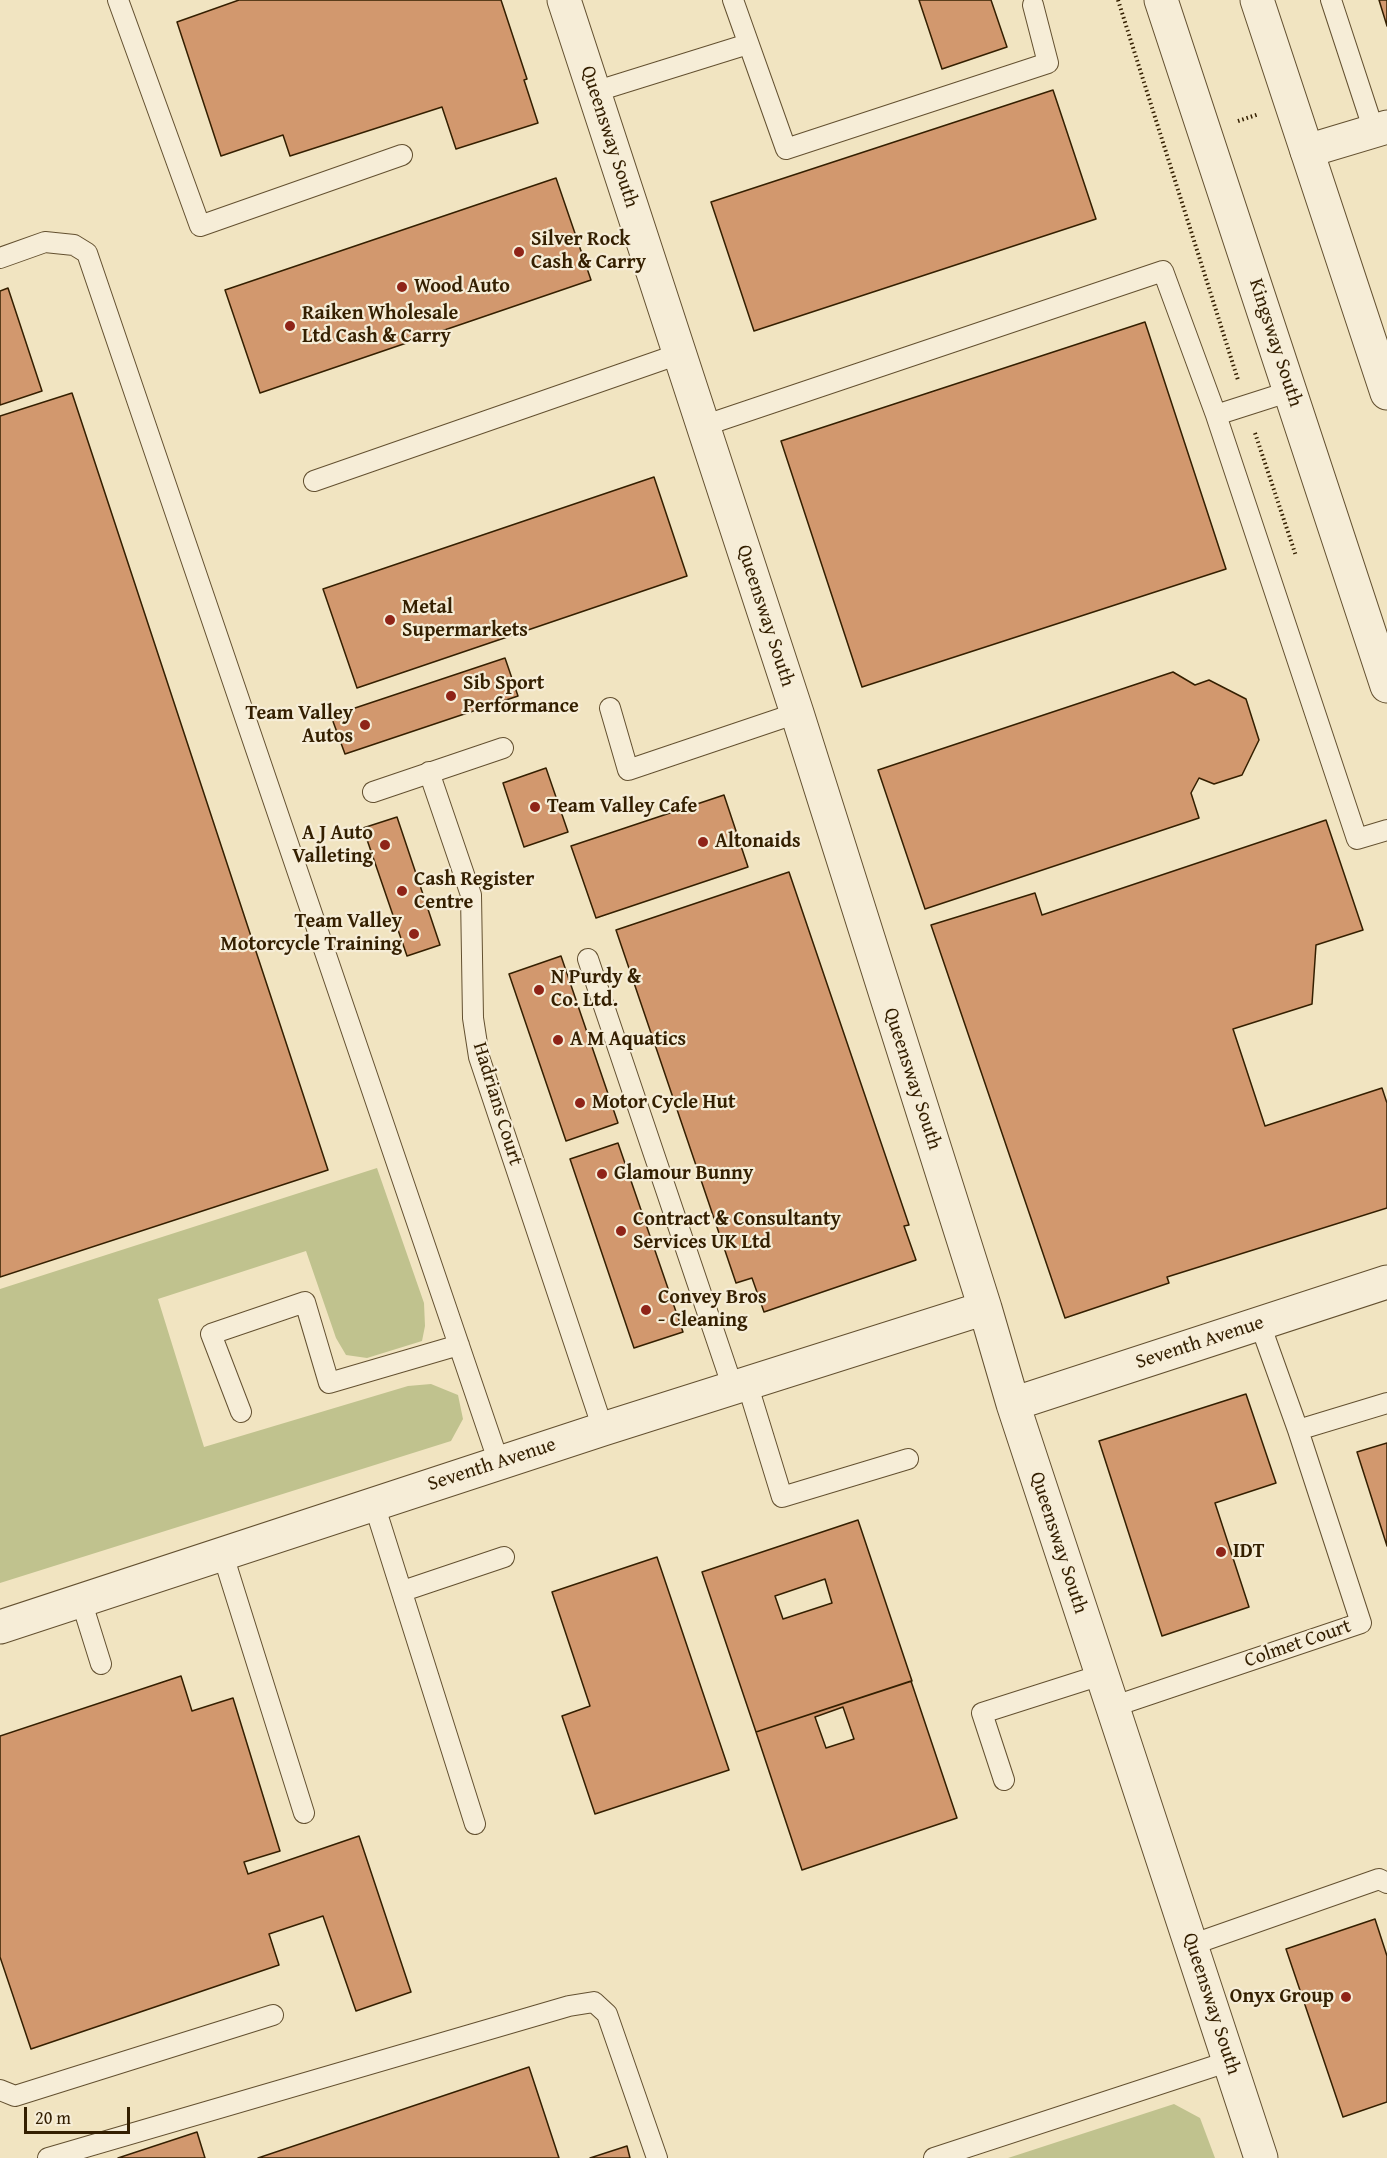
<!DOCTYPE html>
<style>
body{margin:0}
#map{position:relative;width:1387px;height:2158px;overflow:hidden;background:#f1e4c1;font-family:"Gentium Book Plus",serif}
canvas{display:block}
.scale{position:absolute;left:24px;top:2107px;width:106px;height:27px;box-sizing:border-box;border:3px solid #341f00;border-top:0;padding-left:8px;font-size:18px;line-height:21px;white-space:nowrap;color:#341f00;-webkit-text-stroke:4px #f6edd7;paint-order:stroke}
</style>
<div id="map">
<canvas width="1387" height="2158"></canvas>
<div class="scale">20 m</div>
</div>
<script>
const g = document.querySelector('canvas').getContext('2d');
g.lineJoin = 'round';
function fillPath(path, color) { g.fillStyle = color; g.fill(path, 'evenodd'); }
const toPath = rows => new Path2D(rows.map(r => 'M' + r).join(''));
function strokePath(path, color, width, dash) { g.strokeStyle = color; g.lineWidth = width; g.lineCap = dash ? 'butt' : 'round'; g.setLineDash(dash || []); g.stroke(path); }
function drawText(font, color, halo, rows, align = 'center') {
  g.font = font + ' "Gentium Book Plus",serif'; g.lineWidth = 4.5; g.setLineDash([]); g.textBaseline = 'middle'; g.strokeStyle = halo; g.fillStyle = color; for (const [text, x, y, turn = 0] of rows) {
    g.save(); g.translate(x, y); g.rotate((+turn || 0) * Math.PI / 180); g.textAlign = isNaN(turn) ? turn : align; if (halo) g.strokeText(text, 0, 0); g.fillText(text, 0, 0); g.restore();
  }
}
fillPath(toPath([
 [377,1168,424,1303,425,1326,422,1341,367,1358,346,1355,336,1338,306,1251,158,1299,204,1447,408,1386,431,1384,458,1395,463,1419,451,1441,0,1583,0,1289],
 [1174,2104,1200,2118,1215,2158,1008,2158]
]), '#c0c28e');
const building = toPath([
 [239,0,501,0,527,79,524,80,538,123,456,149,442,107,290,156,283,135,221,156,177,22,239,0],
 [919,0,991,0,1007,47,942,69,919,0],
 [1379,0,1387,0,1387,26,1379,0],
 [1053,90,1096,219,754,331,711,202,1053,90],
 [556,178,591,280,260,393,225,290,556,178],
 [8,288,42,391,0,405,0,291,8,288],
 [1145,322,1226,569,862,687,781,441,1145,322],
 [72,393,328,1170,0,1277,0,416,72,393],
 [654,477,687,576,357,688,323,589,654,477],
 [505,658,518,696,345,754,331,716,505,658],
 [1173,672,1195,685,1209,680,1246,699,1259,740,1242,775,1214,784,1199,778,1191,793,1199,818,925,909,878,770,1173,672],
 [546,768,568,832,524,847,503,783,546,768],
 [724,795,748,867,596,918,571,846,724,795],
 [397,817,440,945,407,956,363,828,397,817],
 [1326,820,1363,930,1316,945,1312,1004,1233,1029,1265,1126,1382,1088,1387,1103,1387,1208,1167,1277,1169,1283,1065,1318,931,925,1035,893,1042,915,1326,820],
 [789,872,909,1225,904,1226,916,1260,764,1312,752,1278,736,1283,616,930,789,872],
 [561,956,618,1123,566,1141,509,974,561,956],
 [618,1143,683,1332,634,1348,570,1159,618,1143],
 [1246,1394,1276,1483,1215,1503,1249,1607,1162,1636,1099,1441,1246,1394],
 [1387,1443,1387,1546,1357,1452,1387,1443],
 [858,1520,912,1681,756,1732,702,1572,858,1520],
 [825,1579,832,1603,783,1619,775,1596,825,1579],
 [657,1557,729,1770,595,1814,562,1716,590,1706,552,1592,657,1557],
 [181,1676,192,1711,233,1698,280,1851,244,1862,248,1874,359,1836,411,1992,356,2011,323,1916,269,1934,279,1965,31,2049,0,1957,0,1736,181,1676],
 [911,1681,957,1818,802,1870,756,1732,911,1681],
 [843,1707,854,1739,826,1748,815,1717,843,1707],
 [1375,1919,1387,1956,1387,2102,1343,2117,1286,1949,1375,1919],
 [529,2067,559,2158,258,2158,529,2067],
 [197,2132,205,2158,118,2158,197,2132],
 [627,2146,630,2158,590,2158,627,2146]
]);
fillPath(building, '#d2986e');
strokePath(building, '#341f00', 1.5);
const service = toPath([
 [118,0,200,226,402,155],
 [733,0,786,149,1048,63,1033,5],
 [1331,0,1374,131],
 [594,92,748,44],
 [0,258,45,242,74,245,87,253,499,1463],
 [1291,391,1216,415,1357,839,1387,830],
 [703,426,1163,271,1216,415],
 [314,481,679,354],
 [610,708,628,770,797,713],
 [429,772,471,895,473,1018,479,1057,603,1429],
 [373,792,503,748],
 [588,959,733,1388],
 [747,1383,782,1497,908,1459],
 [241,1412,211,1334,305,1302,329,1383,459,1345],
 [1298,1430,1387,1403],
 [374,1504,475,1824],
 [223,1555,304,1813],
 [403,1591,504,1557],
 [81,1600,101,1664],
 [1112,1707,1361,1623,1298,1430,1260,1324],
 [1004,1780,982,1713,1101,1675],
 [1191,1945,1379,1879,1387,1883],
 [0,2090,15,2096,273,2015],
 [48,2158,569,2006,594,2002,607,2014,657,2158],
 [934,2158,1230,2061]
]);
const minor = toPath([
 [564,0,797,713,985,1308,1013,1404,1261,2158],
 [1307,151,1387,127],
 [1013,1404,1387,1282],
 [0,1627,603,1429,985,1308]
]);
const tertiary = toPath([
 [1161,0,1387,686],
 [1257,0,1387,393]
]);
strokePath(service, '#635030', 22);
strokePath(minor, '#635030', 35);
strokePath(tertiary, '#635030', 35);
strokePath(toPath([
 [1118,0,1238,380],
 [1238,121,1259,114],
 [1255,433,1296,556]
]), '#341f00', 4, [1.5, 3]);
strokePath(service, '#f6edd7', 20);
strokePath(minor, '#f6edd7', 33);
strokePath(tertiary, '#f6edd7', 33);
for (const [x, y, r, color] of [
 [519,252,6,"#8f2418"],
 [402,287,6,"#8f2418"],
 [290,326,6,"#8f2418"],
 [390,620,6,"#8f2418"],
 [451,696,6,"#8f2418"],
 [365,725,6,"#8f2418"],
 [535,807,6,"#8f2418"],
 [703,842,6,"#8f2418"],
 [385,845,6,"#8f2418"],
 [402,891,6,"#8f2418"],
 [414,934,6,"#8f2418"],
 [539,990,6,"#8f2418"],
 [558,1040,6,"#8f2418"],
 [580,1103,6,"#8f2418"],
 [602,1174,6,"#8f2418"],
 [621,1231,6,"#8f2418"],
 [646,1310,6,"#8f2418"],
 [1221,1552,6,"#8f2418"],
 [1346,1997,6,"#8f2418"]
]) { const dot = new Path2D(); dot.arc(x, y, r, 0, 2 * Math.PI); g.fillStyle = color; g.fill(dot); strokePath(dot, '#f6edd7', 2); }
drawText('20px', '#341f00', '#f6edd7', [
 ["Queensway South",609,137,72],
 ["Kingsway South",1275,343,72],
 ["Queensway South",765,616,72],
 ["Queensway South",912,1079,72],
 ["Hadrians Court",497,1104,73],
 ["Seventh Avenue",1200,1343,-18],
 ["Seventh Avenue",492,1465,-18],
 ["Queensway South",1058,1543,72],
 ["Colmet Court",1298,1644,-19],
 ["Queensway South",1211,2004,72]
]);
drawText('bold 20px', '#341f00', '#f6edd7', [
 ["Silver Rock",531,240],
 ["Cash & Carry",531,263],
 ["Wood Auto",414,287],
 ["Raiken Wholesale",302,314],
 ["Ltd Cash & Carry",302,337],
 ["Metal",402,608],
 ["Supermarkets",402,631],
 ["Sib Sport",463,684],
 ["Performance",463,707],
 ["Team Valley",353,714,"right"],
 ["Autos",353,737,"right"],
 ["Team Valley Cafe",547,807],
 ["A J Auto",373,834,"right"],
 ["Valleting",373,857,"right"],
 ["Altonaids",715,842],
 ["Cash Register",414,880],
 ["Centre",414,903],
 ["Team Valley",402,922,"right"],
 ["Motorcycle Training",402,945,"right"],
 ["N Purdy &",551,978],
 ["Co. Ltd.",551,1001],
 ["A M Aquatics",570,1040],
 ["Motor Cycle Hut",592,1103],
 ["Glamour Bunny",614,1174],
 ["Contract & Consultanty",633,1220],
 ["Services UK Ltd",633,1243],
 ["Convey Bros",658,1298],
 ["- Cleaning",658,1321],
 ["IDT",1233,1552],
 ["Onyx Group",1334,1997,"right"]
], 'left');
</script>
